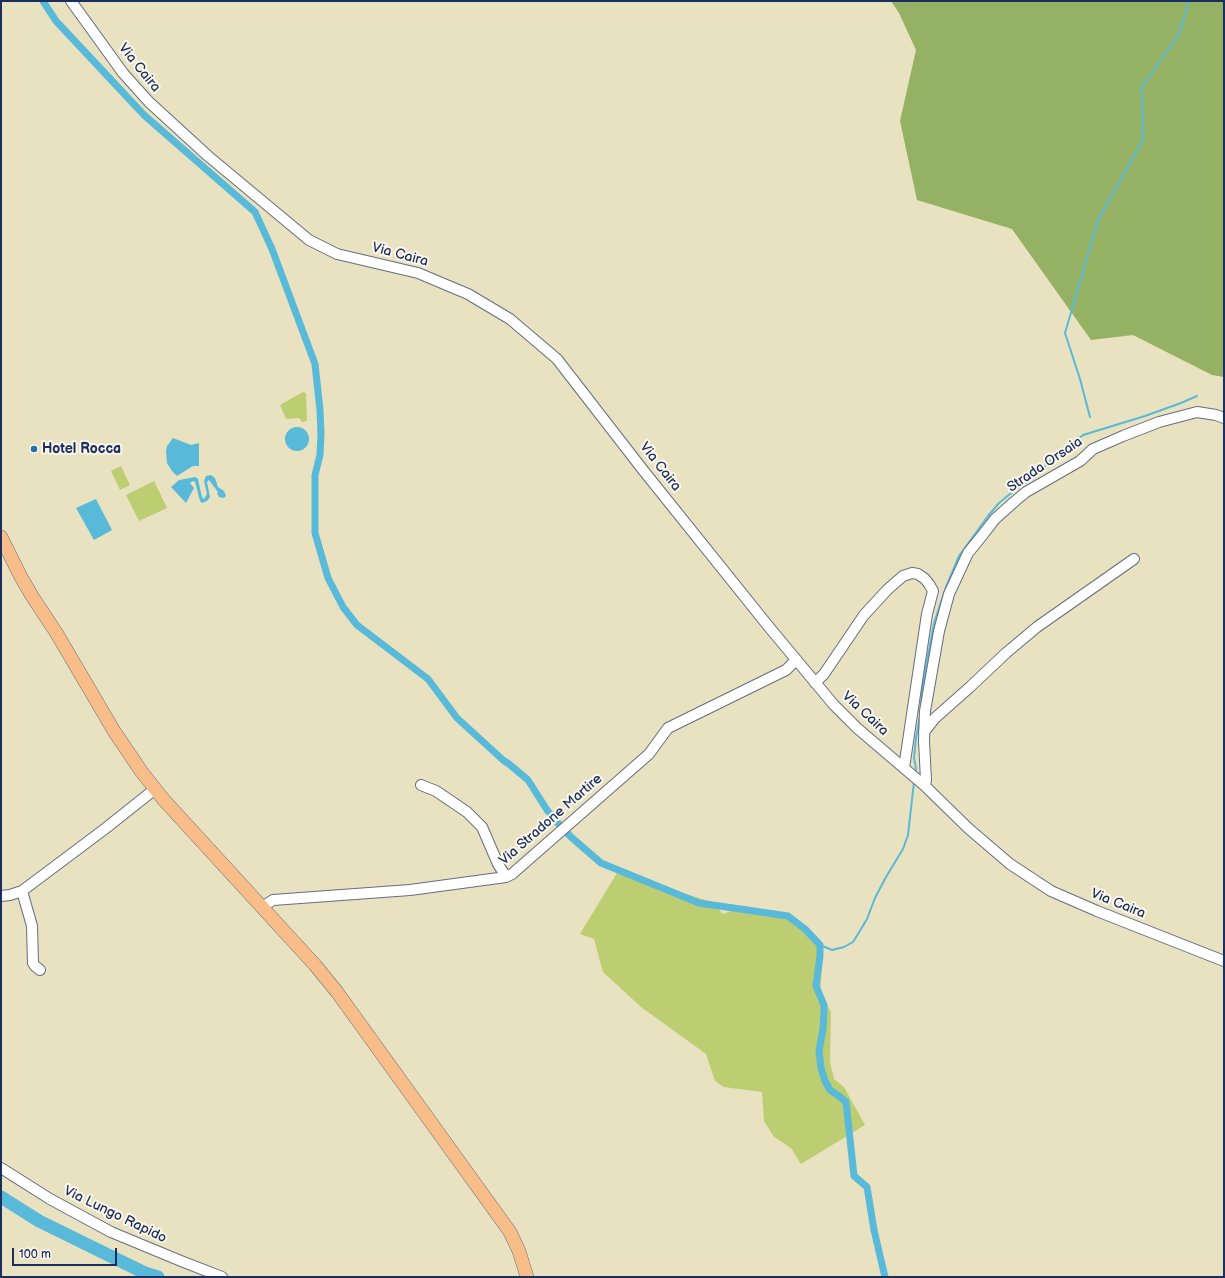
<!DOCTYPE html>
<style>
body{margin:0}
#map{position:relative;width:1225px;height:1278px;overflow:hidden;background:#e8e2c1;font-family:"Balsamiq Sans",sans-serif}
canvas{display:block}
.frame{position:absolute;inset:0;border:2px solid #1b2f5e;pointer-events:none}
.scale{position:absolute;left:12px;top:1248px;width:105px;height:18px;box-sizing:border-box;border:2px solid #1b2f5e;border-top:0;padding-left:5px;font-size:12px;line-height:14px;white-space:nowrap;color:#1b2f5e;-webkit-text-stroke:3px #fbf7ec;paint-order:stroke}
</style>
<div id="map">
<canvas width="1225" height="1278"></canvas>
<div class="frame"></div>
<div class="scale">100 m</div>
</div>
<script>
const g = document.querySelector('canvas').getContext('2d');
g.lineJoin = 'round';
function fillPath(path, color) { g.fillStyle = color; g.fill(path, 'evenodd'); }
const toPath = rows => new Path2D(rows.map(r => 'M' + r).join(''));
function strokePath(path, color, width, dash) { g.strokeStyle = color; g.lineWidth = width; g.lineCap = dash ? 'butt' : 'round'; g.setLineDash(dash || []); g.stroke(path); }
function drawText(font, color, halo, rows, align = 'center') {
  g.font = font + ' "Balsamiq Sans",sans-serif'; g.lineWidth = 4; g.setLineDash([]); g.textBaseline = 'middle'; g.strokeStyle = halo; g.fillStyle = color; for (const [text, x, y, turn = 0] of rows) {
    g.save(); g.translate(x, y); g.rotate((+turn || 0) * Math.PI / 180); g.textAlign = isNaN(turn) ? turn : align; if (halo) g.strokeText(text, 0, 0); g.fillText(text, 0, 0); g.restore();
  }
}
fillPath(toPath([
 [303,392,306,393,307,421,302,422,299,418,286,419,280,405],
 [121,466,130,485,120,490,111,471],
 [154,481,167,508,139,521,126,495],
 [617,873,712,902,723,914,746,906,794,921,823,954,820,993,831,1012,830,1062,834,1079,844,1087,865,1125,801,1164,791,1148,774,1137,764,1121,762,1092,724,1087,715,1081,706,1054,641,1007,603,972,594,939,580,934]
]), '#bcce71');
fillPath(toPath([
 [891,1,1224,1,1224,377,1212,375,1133,335,1091,340,1012,229,917,200,900,121,916,50,899,13]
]), '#95b163');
fillPath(toPath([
 '285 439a12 12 0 1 1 24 0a12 12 0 1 1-24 0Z',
 [173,438,191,445,199,443,199,466,193,466,177,476,172,471,167,463,166,451,167,446],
 [211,475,215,478,218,487,224,491,226,496,224,498,219,497,217,493,218,492,209,480,207,482,210,497,207,501,202,503,200,501,195,482,193,481,190,483,194,488,186,503,171,487,179,480,195,477,198,479,201,493,202,497,204,499,207,494,204,481,206,476],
 [96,499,112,530,94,540,76,508]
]), '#59b9d8');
strokePath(toPath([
 [1090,417,1080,379,1065,333,1098,220,1143,140,1142,87,1179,34,1189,1],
 [921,708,922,689,934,623,946,587,959,556,988,516,999,503,1016,489,1034,477,1050,461,1083,435,1145,416,1181,403,1197,396],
 [915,773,916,769,914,758,916,738,920,716],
 [820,945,832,950,844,947,853,942,858,934,867,919,875,898,886,877,903,849,908,835,914,782]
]), '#59b9d8', 2);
strokePath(toPath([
 [43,1,56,21,144,115,255,212,272,249,315,364,320,410,321,434,320,455,315,475,315,533,328,578,343,607,357,625,428,679,457,718,503,760,509,764,528,780,547,810,557,822,571,837,601,863,699,903,788,916,805,929,820,945,820,956,816,986,824,1005,824,1011,823,1029,819,1051,821,1068,825,1081,830,1090,839,1096,846,1102,854,1176,867,1187,874,1230,885,1277]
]), '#59b9d8', 7);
strokePath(toPath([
 [1,1197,39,1221,145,1273,158,1277]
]), '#59b9d8', 13);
const minor = toPath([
 [71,1,123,73,149,102,208,156,309,240,337,254,418,273,468,294,510,319,557,359,643,470,769,627,834,705,857,728,925,786,968,828,1010,864,1051,891,1097,911,1224,961],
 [815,683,824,674,864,615,888,589,903,576,912,573,918,574,925,579,929,584,933,591,927,614,904,768],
 [924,732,935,718,970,687,1006,653,1037,627,1134,559],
 [421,785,436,791,467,812,482,827,498,864,506,877],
 [925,786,926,780,924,741,925,711,939,631,949,594,968,553,981,537,995,519,1014,502,1026,492,1080,461,1093,449,1123,436,1159,422,1197,412,1216,415,1224,418],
 [22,891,32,926,33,963,35,966,40,970],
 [1,896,10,895,22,891,106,828,155,789],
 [262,907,273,900,410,890,506,877,512,874,649,754,668,728,786,670,796,660],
 [1,1168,50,1199,111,1232,181,1261,222,1277]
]);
const major = toPath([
 [1,537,21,577,32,596,57,634,114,731,141,771,163,799,315,965,337,992,510,1232,519,1251,527,1277]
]);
strokePath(minor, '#636e81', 12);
strokePath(major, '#636e81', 14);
strokePath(minor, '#fff', 10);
strokePath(major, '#f8bd89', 13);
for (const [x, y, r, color] of [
 [34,449,4,"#1f6fb2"]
]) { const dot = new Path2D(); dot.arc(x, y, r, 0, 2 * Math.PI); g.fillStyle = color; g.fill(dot); strokePath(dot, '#fbf7ec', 1.5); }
drawText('14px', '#1b2f5e', '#fbf7ec', [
 ["Via Caira",139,68,51],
 ["Via Caira",400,255,15],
 ["Strada Orsaia",1045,465,-34],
 ["Via Caira",660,467,52],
 ["Via Caira",865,714,43],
 ["Via Stradone Martire",551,820,-41],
 ["Via Caira",1118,904,22],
 ["Via Lungo Rapido",115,1215,26]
]);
drawText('bold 14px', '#1b2f5e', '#fbf7ec', [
 ["Hotel Rocca",42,449]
], 'left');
</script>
